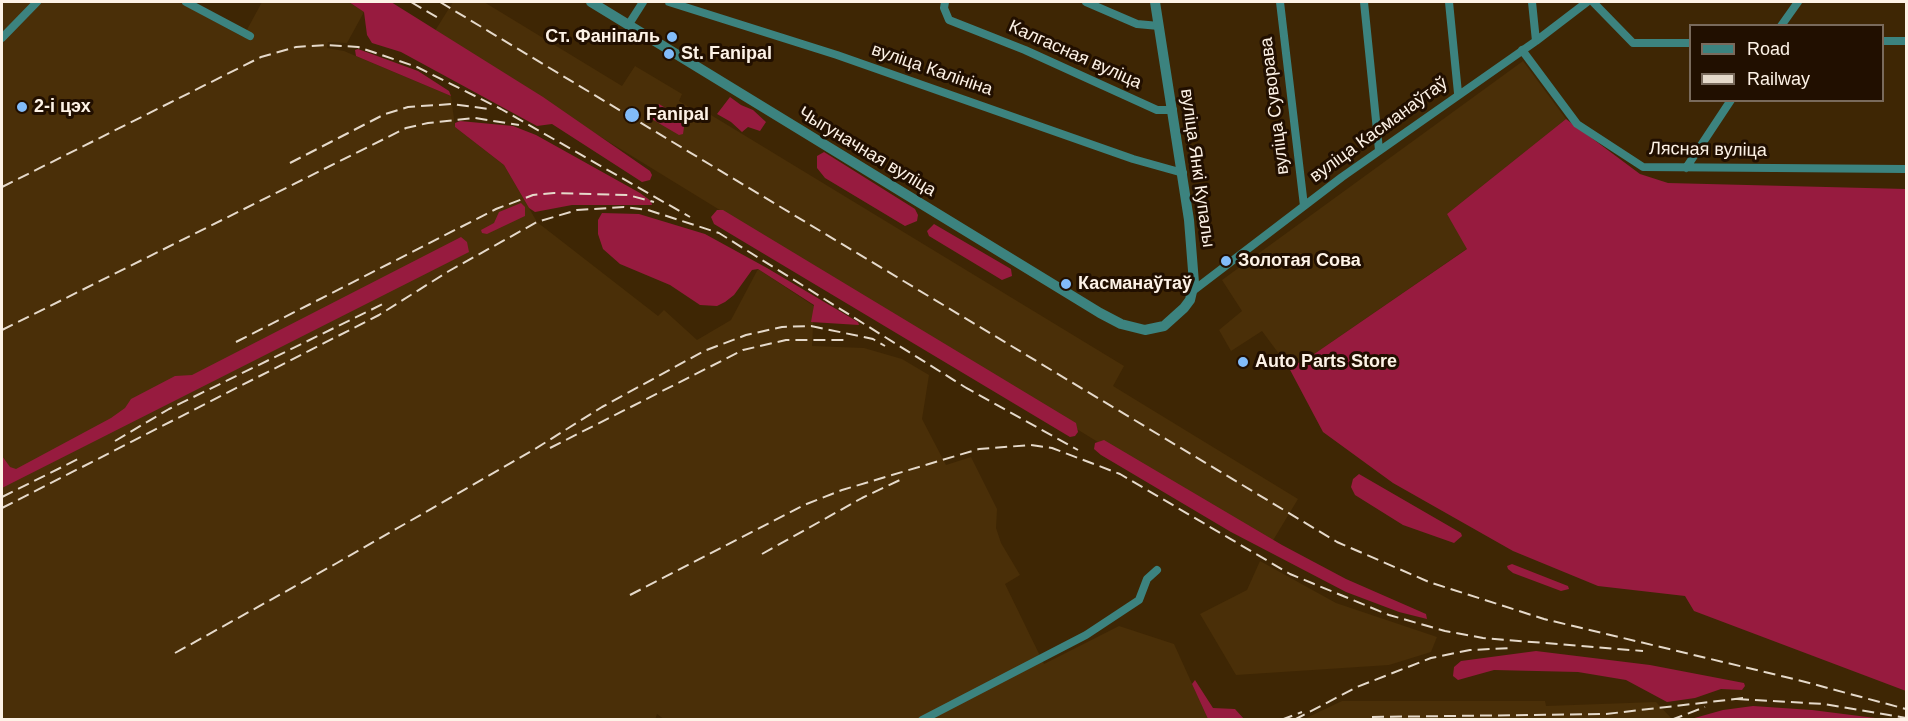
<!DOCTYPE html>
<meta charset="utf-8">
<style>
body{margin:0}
#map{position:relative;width:1908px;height:721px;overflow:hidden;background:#3e2604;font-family:Helvetica,sans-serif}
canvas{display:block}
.frame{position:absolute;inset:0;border:3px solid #fdf2e6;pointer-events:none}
.legend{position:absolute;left:1689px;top:24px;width:195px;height:78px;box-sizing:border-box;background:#210f00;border:2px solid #796a5c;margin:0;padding:8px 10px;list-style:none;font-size:18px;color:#fdf2e6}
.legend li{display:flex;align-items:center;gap:12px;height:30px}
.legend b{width:30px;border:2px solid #796a5c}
</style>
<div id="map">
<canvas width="1908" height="721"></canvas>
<div class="frame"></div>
<ul class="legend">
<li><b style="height:8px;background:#3c837f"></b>Road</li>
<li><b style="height:8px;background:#e5d9ca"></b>Railway</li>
</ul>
</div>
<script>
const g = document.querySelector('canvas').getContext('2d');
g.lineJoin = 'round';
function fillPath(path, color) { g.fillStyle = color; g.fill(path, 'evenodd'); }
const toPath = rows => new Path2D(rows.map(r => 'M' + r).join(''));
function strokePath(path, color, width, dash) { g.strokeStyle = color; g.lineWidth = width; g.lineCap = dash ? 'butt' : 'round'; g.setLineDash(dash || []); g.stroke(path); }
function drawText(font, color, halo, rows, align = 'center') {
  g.font = font + ' Helvetica,sans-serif'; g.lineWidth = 6; g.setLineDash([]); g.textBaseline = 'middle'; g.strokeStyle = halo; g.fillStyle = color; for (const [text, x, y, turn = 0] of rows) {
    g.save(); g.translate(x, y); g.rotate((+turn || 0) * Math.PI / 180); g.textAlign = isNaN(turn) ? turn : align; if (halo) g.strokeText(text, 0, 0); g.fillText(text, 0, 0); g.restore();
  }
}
fillPath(toPath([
 [2,2,179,2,243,37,262,2,349,2,364,12,347,43,328,42,327,48,344,51,451,96,455,127,504,165,537,222,658,316,664,310,697,340,731,320,758,269,814,306,812,346,864,348,902,359,929,375,922,419,946,465,971,457,997,509,996,528,1001,543,1020,575,1005,584,1044,664,1119,626,1174,644,1208,719,665,720,657,714,655,720,2,719],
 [453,2,484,2,622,86,635,66,682,94,679,101,709,119,711,115,1124,366,1113,386,1298,499,1269,547,433,34],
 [1523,61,1566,119,1447,214,1468,248,1304,361,1288,366,1262,331,1231,351,1219,330,1242,311,1222,280],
 [1260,561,1336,603,1437,637,1431,652,1389,665,1236,675,1200,614,1247,590],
 [1342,701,1545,701,1546,706,1656,702,1672,719,1304,719]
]), '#4a2f08');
fillPath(toPath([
 [349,2,391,2,543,97,650,171,652,175,650,180,642,182,552,124,537,126,401,52,372,43,367,35,364,12],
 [358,49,418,71,449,91,451,96,356,56,355,50],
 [730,97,741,105,753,110,766,122,760,131,748,127,742,132,731,122,717,114],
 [659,104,685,120,683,134,679,135,650,118],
 [1566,119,1640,174,1668,183,1906,189,1906,691,1694,611,1685,596,1598,586,1513,551,1393,483,1323,432,1288,366,1304,361,1467,249,1447,214],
 [460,121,513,126,536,135,640,193,651,201,652,205,572,205,535,212,529,208,504,165,455,127,455,123],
 [824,152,915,209,918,215,917,221,905,226,825,178,817,168,817,156],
 [521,203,525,207,525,216,487,234,482,233,481,230,494,223,499,212],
 [717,210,723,210,1076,423,1078,432,1075,436,1070,437,714,224,711,217],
 [602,213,639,214,705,234,767,268,858,322,859,325,811,322,814,305,758,269,752,270,734,295,725,302,717,306,700,305,670,285,620,264,603,249,598,234,598,220],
 [934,224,1011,269,1012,276,1002,280,929,236,927,231],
 [461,237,467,242,469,252,2,488,2,456,10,467,16,469,111,418,125,408,131,399,175,376,192,375],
 [1104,440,1282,545,1346,579,1426,614,1427,619,1399,612,1346,592,1231,532,1101,455,1094,449,1095,443],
 [1359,474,1461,533,1462,536,1454,543,1403,525,1355,495,1351,487,1353,479],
 [1512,564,1568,586,1569,589,1561,591,1513,573,1508,569,1507,566],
 [1536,651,1650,665,1744,683,1745,686,1742,690,1721,689,1695,698,1667,702,1626,680,1578,672,1494,670,1458,680,1453,676,1454,667,1461,661],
 [1195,680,1213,708,1235,709,1244,719,1208,719,1192,684],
 [1753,706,1812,710,1883,719,1691,719,1723,710]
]), '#971b3f');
strokePath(toPath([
 [186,2,250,36],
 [669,2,837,55,1133,159,1183,173],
 [945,2,944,8,949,20,1025,50,1157,110,1173,110],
 [1086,2,1137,24,1159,26],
 [1280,2,1304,206],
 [1364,2,1379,150],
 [1449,2,1458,93],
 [1532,2,1536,41],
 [1593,2,1633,43,1690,43],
 [629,24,643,2],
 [1781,26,1798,2],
 [2,38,37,2],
 [1882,41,1906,41],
 [1522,50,1577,124,1643,167,1906,169],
 [1686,168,1731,100],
 [1194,290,1342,177,1536,41,1587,2],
 [922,720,1086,635,1139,600,1147,579,1157,570]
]), '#3c837f', 8);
strokePath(toPath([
 [591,2,1100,313,1121,324,1145,330,1164,326,1184,308,1190,300,1194,283,1189,220,1155,2]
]), '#3c837f', 10);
strokePath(toPath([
 [411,2,440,19],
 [440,2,1337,542,1429,582,1544,619,1798,680,1906,709],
 [290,163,385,114,408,107,452,104,489,109],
 [2,187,261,57,296,47,327,45,358,47,417,67,501,109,690,217],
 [2,330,406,128,428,123,475,118,519,125],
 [236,342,496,209,533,195,554,193,628,195,654,202],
 [963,386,1078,450],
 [115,441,169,409,387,302],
 [550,448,743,350,786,340,844,340],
 [2,497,80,458],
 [2,508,379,315,449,271,537,222,577,210,624,207,648,210,719,233,968,389],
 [762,554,862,498,902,479],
 [630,595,804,505,842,490,979,449,1031,445,1052,448,1120,474,1290,574,1389,615,1445,631,1483,638,1643,651],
 [175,653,337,563,535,449,602,407,704,351,746,335,782,327,811,326,873,339,885,346],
 [1737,699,1824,704,1906,718],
 [1372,717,1606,714,1744,698],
 [1281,720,1302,712],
 [1294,720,1357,687,1431,658,1470,650,1513,648],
 [1671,720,1705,707]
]), '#e5d9ca', 2, [12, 6]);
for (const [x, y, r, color] of [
 [672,37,6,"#82bcfa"],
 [669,54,6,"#82bcfa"],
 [22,107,6,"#82bcfa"],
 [632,115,8,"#82bcfa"],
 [1226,261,6,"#82bcfa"],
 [1066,284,6,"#82bcfa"],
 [1243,362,6,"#82bcfa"]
]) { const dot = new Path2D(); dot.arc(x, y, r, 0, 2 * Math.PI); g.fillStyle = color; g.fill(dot); strokePath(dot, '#210f00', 2); }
drawText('bold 18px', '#fdf2e6', '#210f00', [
 ["Ст. Фаніпаль",660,37,"right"],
 ["St. Fanipal",681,54],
 ["2-і цэх",34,107],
 ["Fanipal",646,115],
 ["Золотая Сова",1238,261],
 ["Касманаўтаў",1078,284],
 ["Auto Parts Store",1255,362]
], 'left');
drawText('18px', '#fdf2e6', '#210f00', [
 ["Калгасная вуліца",1075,55,24],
 ["вуліца Калініна",932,70,19],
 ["вуліца Суворава",1275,106,-97],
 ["вуліца Касманаўтаў",1379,130,-36],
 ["Лясная вуліца",1708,150,1],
 ["Чыгуначная вуліца",867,152,31],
 ["вуліца Янкі Купалы",1197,168,82]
]);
</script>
